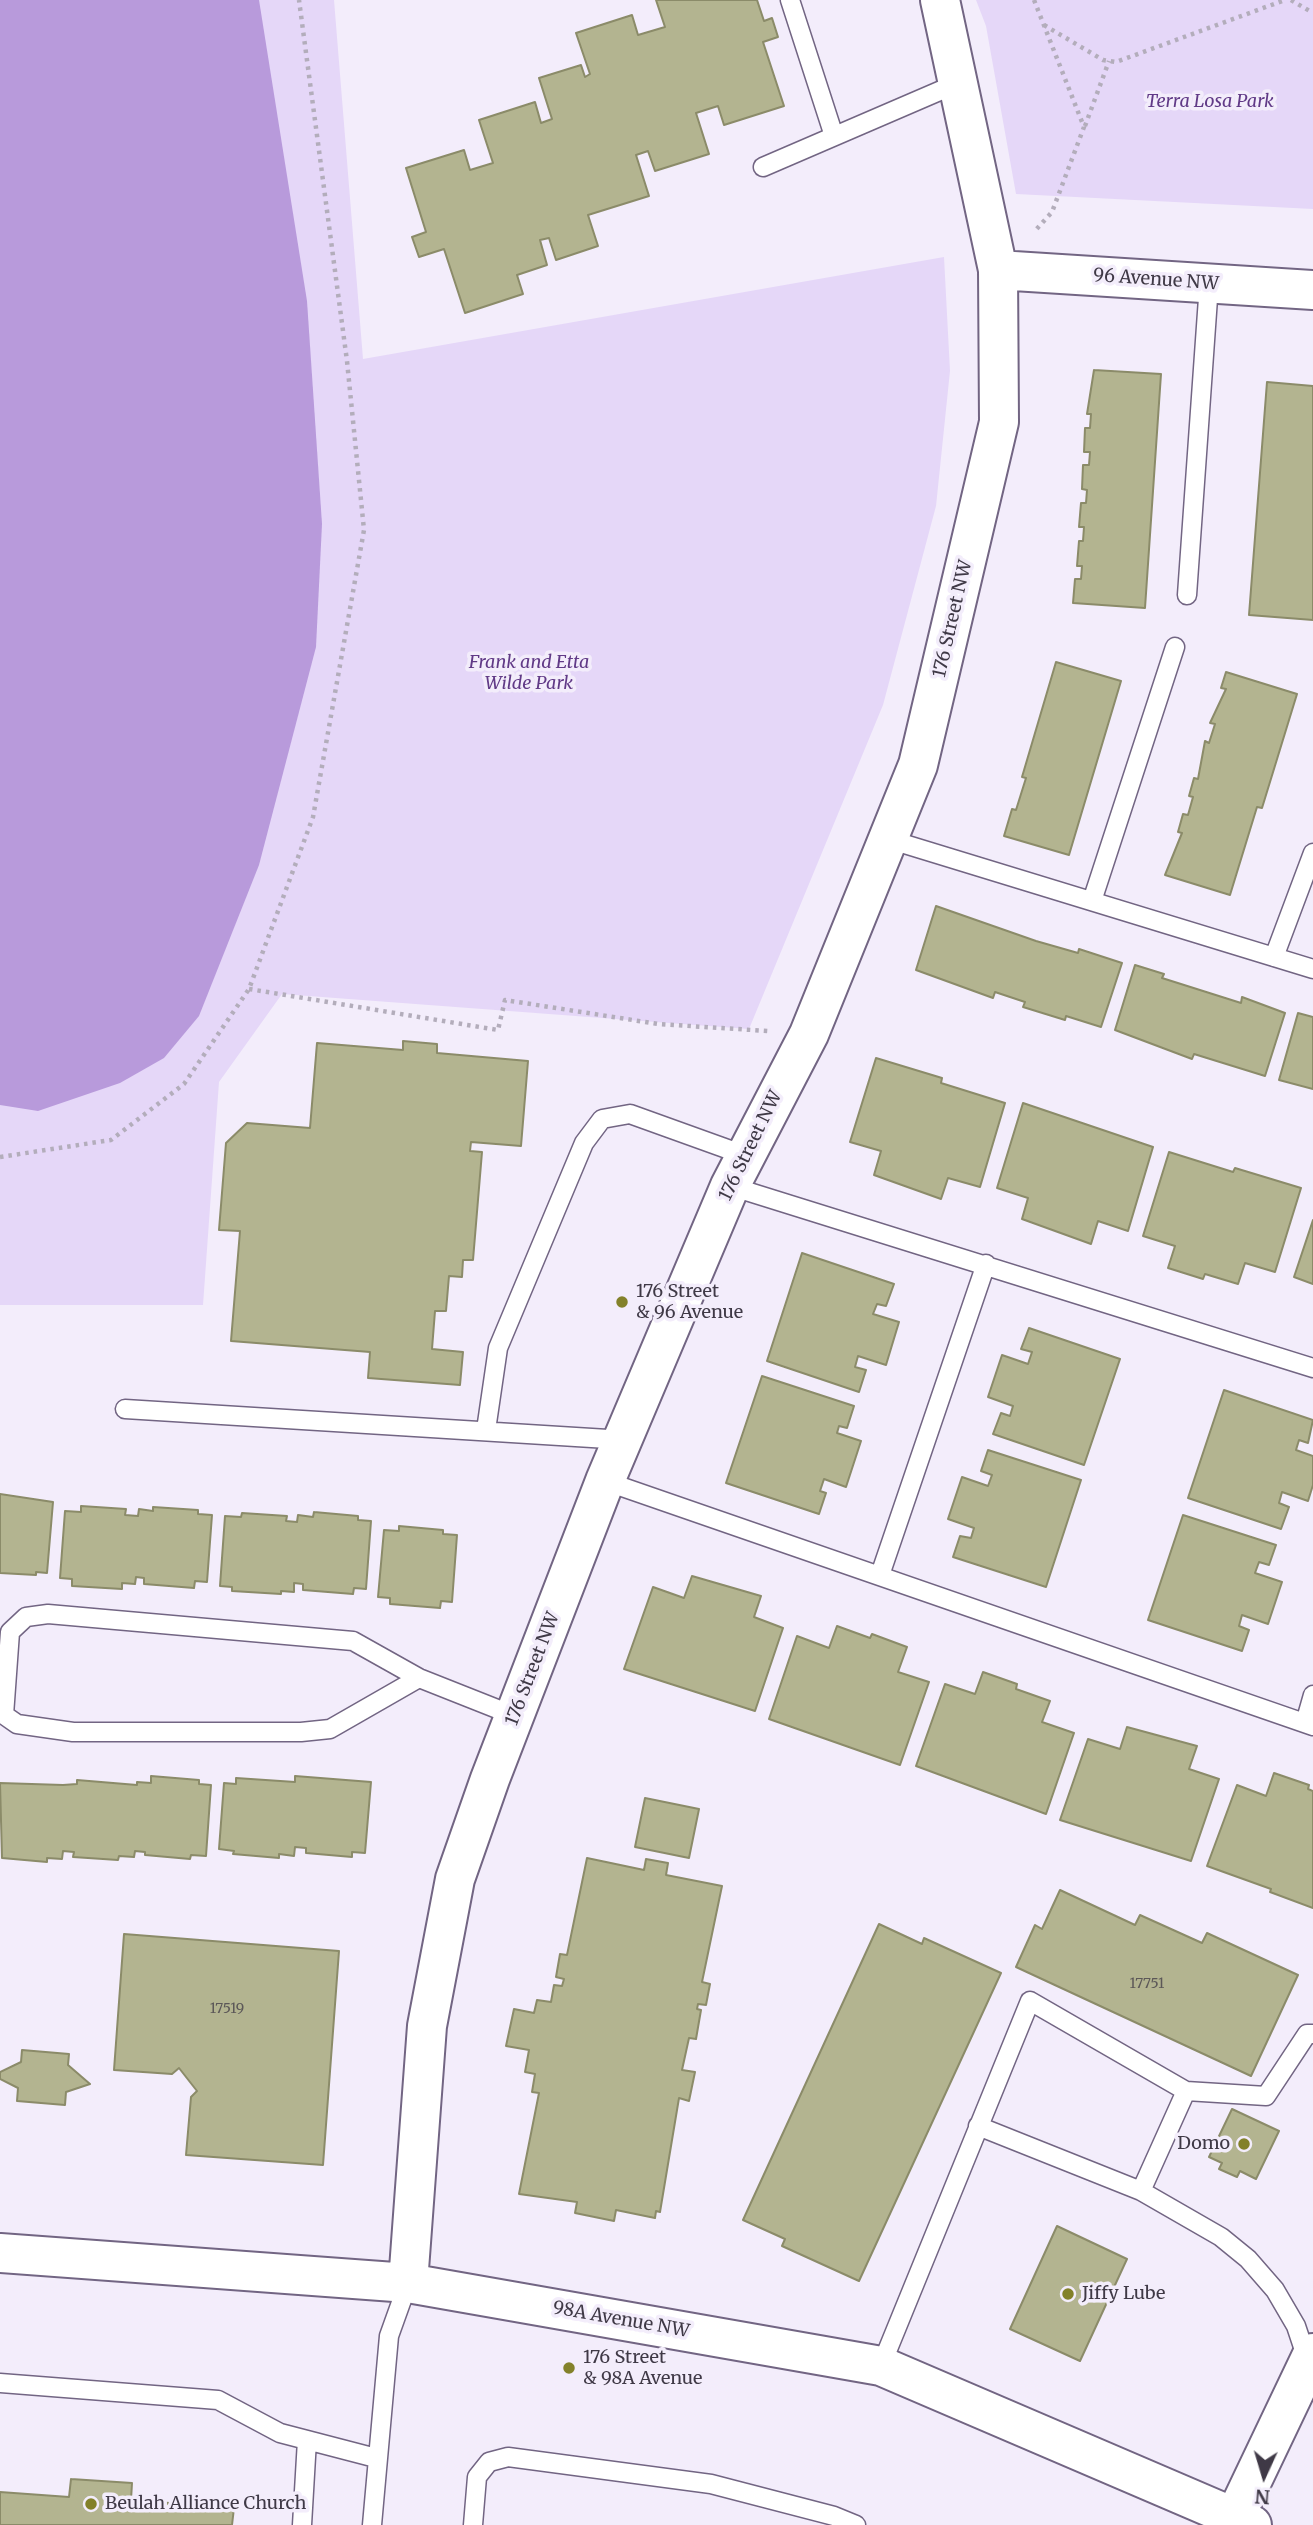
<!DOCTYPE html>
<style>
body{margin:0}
#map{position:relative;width:1313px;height:2525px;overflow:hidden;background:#f3edfb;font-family:Merriweather,serif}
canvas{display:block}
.north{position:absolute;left:1229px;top:2441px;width:70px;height:70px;-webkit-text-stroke:5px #f3edfb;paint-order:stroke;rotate:184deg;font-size:19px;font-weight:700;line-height:28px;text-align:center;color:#3f3946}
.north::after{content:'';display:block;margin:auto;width:24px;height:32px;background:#3f3946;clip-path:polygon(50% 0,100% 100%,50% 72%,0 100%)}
</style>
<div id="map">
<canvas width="1313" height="2525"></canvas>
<div class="north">N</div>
</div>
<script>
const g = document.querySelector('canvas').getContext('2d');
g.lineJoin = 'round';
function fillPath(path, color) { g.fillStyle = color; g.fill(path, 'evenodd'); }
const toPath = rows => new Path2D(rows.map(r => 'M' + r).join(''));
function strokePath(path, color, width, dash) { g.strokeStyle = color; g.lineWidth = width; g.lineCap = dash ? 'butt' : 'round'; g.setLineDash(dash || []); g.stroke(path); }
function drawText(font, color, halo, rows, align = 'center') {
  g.font = font + ' Merriweather,serif'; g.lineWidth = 7; g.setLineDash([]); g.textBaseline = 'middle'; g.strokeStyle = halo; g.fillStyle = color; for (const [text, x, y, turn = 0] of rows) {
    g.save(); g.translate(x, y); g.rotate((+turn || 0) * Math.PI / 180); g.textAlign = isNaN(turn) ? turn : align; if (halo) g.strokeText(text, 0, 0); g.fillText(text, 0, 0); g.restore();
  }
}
fillPath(toPath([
 [0,0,334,0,363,359,944,257,950,371,936,506,883,705,749,1029,282,994,219,1082,203,1305,0,1305],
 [976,0,1313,0,1313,209,1016,194,986,26]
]), '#e5d7f8');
fillPath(toPath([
 [0,0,259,0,307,301,322,524,316,647,259,865,199,1016,164,1058,120,1083,38,1111,0,1105]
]), '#b89adb');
const building = toPath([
 [656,0,757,0,764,21,772,18,778,37,763,42,784,106,724,125,718,106,696,113,709,154,655,171,648,151,636,155,649,196,588,215,598,246,556,260,549,238,540,240,547,265,517,275,523,294,465,313,444,249,419,257,412,237,426,232,406,168,464,150,470,170,493,163,479,120,535,102,541,123,552,119,539,78,581,65,585,77,590,74,576,33,632,15,638,35,665,27,656,0],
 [1094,370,1161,374,1145,608,1073,603,1075,579,1081,579,1082,566,1077,566,1079,541,1083,541,1084,527,1079,527,1081,503,1086,503,1087,490,1082,489,1083,465,1089,465,1090,452,1084,452,1085,428,1090,428,1091,414,1087,414,1094,370],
 [1267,382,1313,386,1313,620,1249,615,1267,382],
 [1056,662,1121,681,1069,855,1004,836,1012,809,1016,810,1026,778,1022,777,1056,662],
 [1226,672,1297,694,1262,808,1257,807,1230,895,1165,875,1182,833,1178,832,1183,814,1188,815,1193,797,1189,796,1194,778,1198,779,1205,741,1209,743,1215,724,1210,723,1226,689,1221,688,1226,672],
 [936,906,1036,941,1078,953,1079,949,1122,963,1101,1027,1066,1016,1065,1020,1023,1007,1025,1002,995,992,993,998,916,970,936,906],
 [1135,965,1164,974,1162,978,1241,1003,1242,997,1285,1013,1265,1076,1194,1054,1192,1059,1115,1030,1135,965],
 [1298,1013,1313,1017,1313,1089,1279,1080,1298,1013],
 [403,1041,437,1044,437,1053,528,1061,521,1146,471,1142,470,1151,482,1152,473,1260,463,1260,462,1277,449,1276,446,1311,435,1311,432,1349,463,1352,460,1385,368,1378,370,1352,231,1341,240,1231,219,1230,226,1143,247,1123,310,1128,317,1043,403,1050,403,1041],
 [876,1058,942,1078,941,1083,1005,1103,980,1187,948,1178,941,1199,874,1175,881,1151,850,1142,876,1058],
 [1023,1103,1153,1147,1128,1231,1098,1221,1091,1244,1022,1219,1028,1198,997,1188,1023,1103],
 [1169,1152,1233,1172,1235,1168,1301,1188,1275,1272,1245,1263,1238,1284,1205,1274,1203,1279,1168,1268,1175,1246,1143,1236,1169,1152],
 [1313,1220,1313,1284,1294,1277,1313,1220],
 [802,1253,894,1284,886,1306,877,1304,873,1314,899,1322,886,1365,858,1356,855,1367,866,1370,859,1392,767,1361,802,1253],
 [1029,1328,1120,1359,1084,1465,993,1434,1001,1413,1010,1416,1013,1406,988,1397,1002,1355,1028,1364,1032,1352,1021,1349,1029,1328],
 [762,1376,854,1406,847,1428,839,1426,837,1433,861,1441,846,1487,824,1479,820,1491,826,1493,819,1514,726,1483,762,1376],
 [1224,1390,1313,1420,1308,1443,1299,1440,1296,1450,1313,1456,1313,1485,1308,1501,1282,1492,1279,1503,1289,1507,1281,1529,1188,1498,1224,1390],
 [988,1450,1081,1480,1046,1587,953,1557,960,1536,971,1538,974,1528,948,1519,962,1477,988,1486,992,1475,981,1471,988,1450],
 [0,1494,53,1502,47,1573,36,1572,36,1575,0,1573,0,1494],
 [81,1506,126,1509,125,1515,138,1516,139,1509,153,1511,153,1507,198,1510,198,1514,212,1515,207,1582,195,1581,194,1588,144,1584,144,1578,136,1577,135,1584,122,1583,122,1589,72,1586,72,1579,60,1578,65,1511,81,1512,81,1506],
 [314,1512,358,1516,358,1520,371,1521,366,1589,354,1588,353,1594,303,1590,303,1584,294,1583,294,1592,281,1591,281,1594,232,1591,232,1587,220,1586,225,1516,241,1517,242,1513,287,1516,286,1521,297,1522,298,1515,313,1517,314,1512],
 [1183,1515,1276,1545,1269,1565,1259,1562,1255,1573,1282,1582,1268,1624,1242,1615,1239,1626,1249,1630,1242,1651,1148,1620,1183,1515],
 [399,1526,443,1530,443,1534,457,1535,452,1602,441,1601,440,1608,390,1604,390,1598,378,1597,384,1530,399,1531,399,1526],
 [692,1576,761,1596,754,1617,783,1628,755,1711,624,1669,653,1587,684,1598,692,1576],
 [837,1626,870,1638,872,1634,907,1647,898,1672,929,1682,900,1765,769,1719,797,1636,829,1648,837,1626],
 [983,1672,1017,1684,1016,1689,1050,1701,1042,1722,1074,1733,1046,1814,916,1766,945,1684,975,1694,983,1672],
 [1127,1727,1197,1746,1189,1769,1219,1779,1191,1861,1060,1820,1088,1739,1120,1749,1127,1727],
 [1274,1773,1309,1785,1308,1789,1313,1791,1313,1908,1270,1892,1271,1889,1207,1866,1237,1785,1266,1796,1274,1773],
 [151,1776,199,1780,199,1784,211,1785,206,1856,191,1855,190,1859,145,1855,145,1852,135,1851,134,1857,119,1856,118,1860,73,1857,74,1852,63,1851,62,1859,47,1858,47,1862,2,1858,0,1783,63,1785,77,1784,77,1780,137,1785,137,1782,151,1783,151,1776],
 [295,1776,371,1782,365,1853,352,1852,352,1857,306,1853,306,1848,295,1847,294,1856,279,1854,279,1858,233,1854,234,1851,219,1849,224,1783,236,1784,236,1778,295,1782,295,1776],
 [645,1798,699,1809,689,1858,635,1847,645,1798],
 [587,1858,644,1870,646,1859,668,1863,666,1875,722,1886,702,1982,710,1984,706,2005,698,2004,697,2009,701,2010,696,2039,689,2038,682,2070,695,2072,689,2101,679,2098,660,2212,656,2211,655,2218,616,2210,614,2221,575,2213,577,2202,519,2194,539,2093,532,2092,535,2074,525,2072,529,2050,506,2046,514,2009,534,2013,537,2000,551,2002,554,1985,562,1986,564,1979,556,1977,560,1954,567,1955,587,1858],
 [1060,1890,1135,1925,1140,1915,1202,1943,1207,1933,1298,1975,1251,2076,1016,1967,1035,1925,1042,1929,1060,1890],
 [879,1924,922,1944,924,1938,1001,1973,859,2281,782,2246,785,2239,743,2220,879,1924],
 [124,1934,339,1951,323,2165,186,2155,191,2097,197,2091,179,2068,172,2074,114,2070,124,1934],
 [22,2050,69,2054,68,2065,90,2084,66,2092,65,2105,17,2101,18,2088,0,2079,0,2072,21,2062,22,2050],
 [1232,2109,1279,2131,1256,2179,1240,2171,1237,2177,1219,2169,1222,2163,1209,2157,1232,2109],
 [1057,2226,1127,2259,1080,2361,1010,2329,1057,2226],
 [71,2479,132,2483,131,2500,234,2508,232,2525,0,2525,0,2492,69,2497,71,2479]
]);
fillPath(building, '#b3b490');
strokePath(building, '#8b8b69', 2);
const service = toPath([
 [790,0,834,136],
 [763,167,958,83],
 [1187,595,1209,284],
 [888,839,1313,969],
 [1092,901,1175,647],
 [1274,957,1313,853],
 [730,1186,1313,1368],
 [125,1409,624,1440],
 [486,1430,498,1348,584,1143,602,1119,630,1114,744,1155],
 [605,1481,1313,1726],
 [880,1575,986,1264],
 [419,1678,330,1729,301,1732,73,1732,17,1724,4,1715,10,1632,26,1617,48,1614,353,1641,419,1678,515,1716],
 [1305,1723,1313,1695],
 [978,2126,1141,2191],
 [1308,2362,1296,2326,1275,2290,1248,2259,1221,2237,1141,2191,1186,2091,1266,2096,1307,2034,1313,2034],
 [881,2366,1030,2001,1186,2091],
 [0,2383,218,2400,280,2433,376,2458],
 [302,2525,307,2440],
 [372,2525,389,2336,408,2283],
 [473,2525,477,2477,489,2462,508,2457,711,2484,834,2516,856,2525]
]);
const tertiary = toPath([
 [998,270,1313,290],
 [0,2253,408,2283,881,2366,1252,2525],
 [408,2283,427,2026,455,1879,490,1779,605,1481,730,1186,809,1034,918,765,999,422,998,270,940,0]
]);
const secondary = toPath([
 [1231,2525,1313,2353]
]);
strokePath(service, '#726583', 21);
strokePath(tertiary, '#726583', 42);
strokePath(secondary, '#726583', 42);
strokePath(toPath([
 [1034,0,1084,127,1052,212,1034,232],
 [1291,0,1313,13],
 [1044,25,1103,60,1116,62,1285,0],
 [1085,126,1109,61],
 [249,989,498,1030,505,1000,658,1024,768,1031],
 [0,1157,111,1140,184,1084,249,989,313,817,364,530,347,361,299,0]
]), '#b3adbb', 4.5, [3.5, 5]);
strokePath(service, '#fff', 18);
strokePath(tertiary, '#fff', 38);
strokePath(secondary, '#fff', 38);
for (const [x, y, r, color] of [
 [622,1302,7,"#83812a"],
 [1244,2144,7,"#83812a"],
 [1068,2294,7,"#83812a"],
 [569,2368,7,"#83812a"],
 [91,2504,7,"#83812a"]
]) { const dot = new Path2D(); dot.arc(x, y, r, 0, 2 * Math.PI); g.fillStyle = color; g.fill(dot); strokePath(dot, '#f3edfb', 2.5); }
drawText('14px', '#5c5858', null, [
 ["17751",1147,1984],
 ["17519",227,2009]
]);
drawText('italic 18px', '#613a87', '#f3edfb', [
 ["Terra Losa Park",1210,102],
 ["Frank and Etta",529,663],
 ["Wilde Park",529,684]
]);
drawText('18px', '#3f3946', '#f3edfb', [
 ["96 Avenue NW",1156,280,4],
 ["176 Street NW",953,619,-77],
 ["176 Street NW",751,1146,-64],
 ["176 Street NW",533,1669,-69],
 ["98A Avenue NW",621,2320,10]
]);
drawText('18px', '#3f3946', '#f3edfb', [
 ["176 Street",636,1292],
 ["& 96 Avenue",636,1313],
 ["Domo",1230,2144,"right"],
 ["Jiffy Lube",1082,2294],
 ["176 Street",583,2358],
 ["& 98A Avenue",583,2379],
 ["Beulah Alliance Church",105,2504]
], 'left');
</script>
